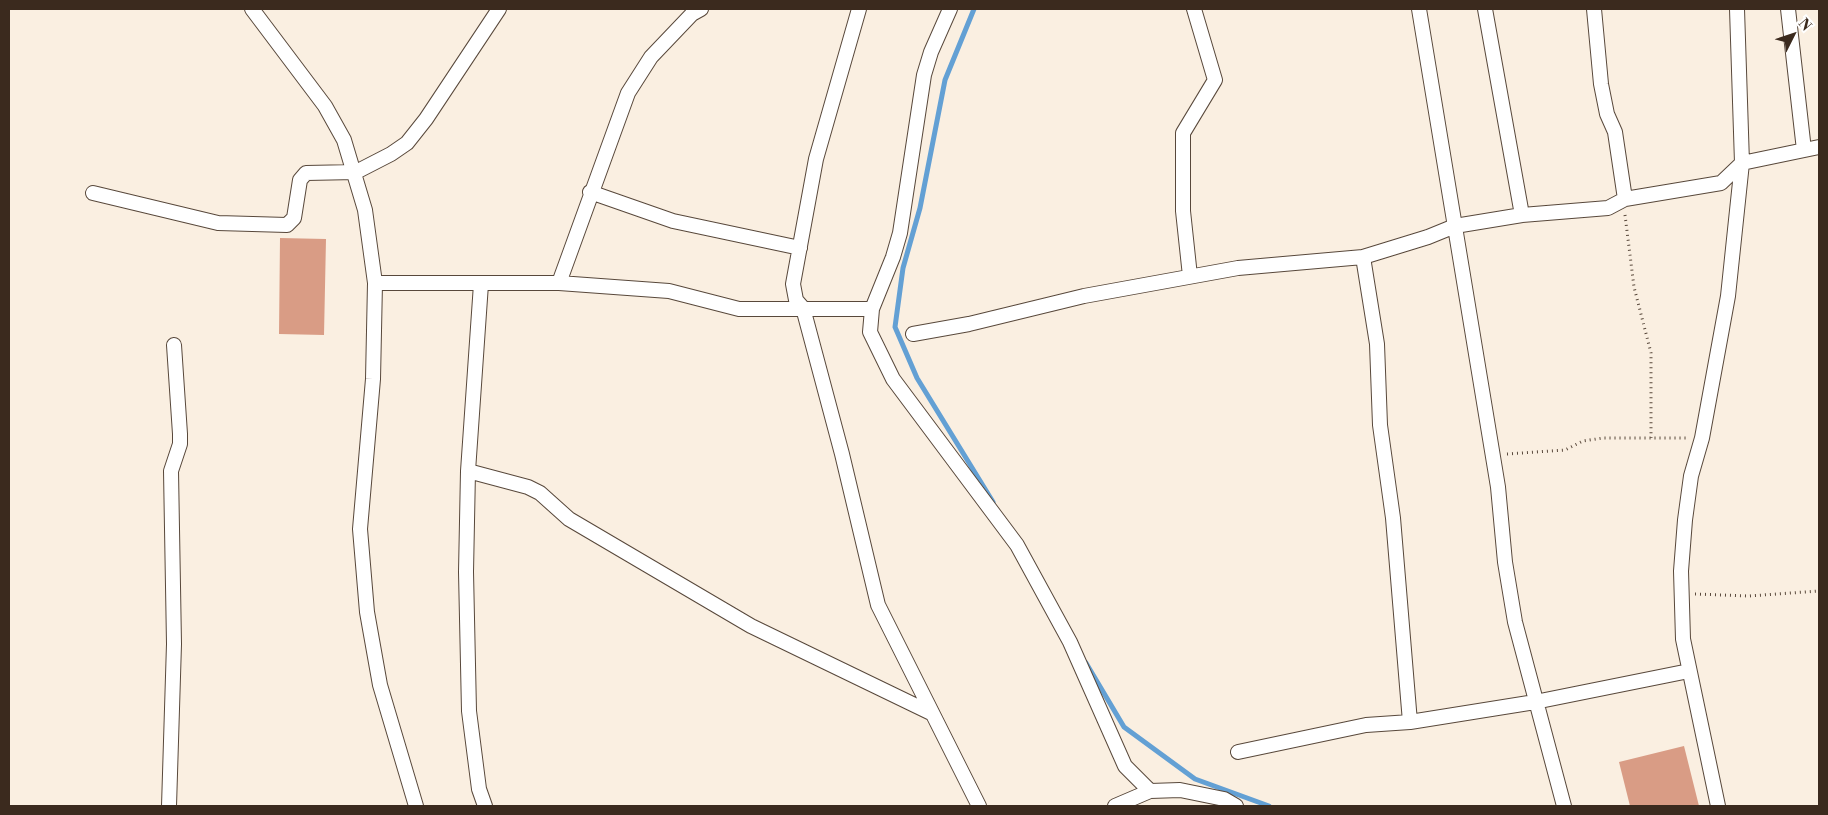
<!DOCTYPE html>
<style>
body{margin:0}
#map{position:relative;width:1828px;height:815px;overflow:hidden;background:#faefe1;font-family:"Libre Bodoni",serif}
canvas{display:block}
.frame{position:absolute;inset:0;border:10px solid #3b2a1e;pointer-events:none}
.north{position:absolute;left:1768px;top:10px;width:50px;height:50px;-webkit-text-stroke:4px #fff;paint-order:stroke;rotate:49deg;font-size:14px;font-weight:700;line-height:20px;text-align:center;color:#3b2a1e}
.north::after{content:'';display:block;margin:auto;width:18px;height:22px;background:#3b2a1e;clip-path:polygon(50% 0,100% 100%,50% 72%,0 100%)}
</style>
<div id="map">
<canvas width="1828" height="815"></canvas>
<div class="frame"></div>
<div class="north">N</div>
</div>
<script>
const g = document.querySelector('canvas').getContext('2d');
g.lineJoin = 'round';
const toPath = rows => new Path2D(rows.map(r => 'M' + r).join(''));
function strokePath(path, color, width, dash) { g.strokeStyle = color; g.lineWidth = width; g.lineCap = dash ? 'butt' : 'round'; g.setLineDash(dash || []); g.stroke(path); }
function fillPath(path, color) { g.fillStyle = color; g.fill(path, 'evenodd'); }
strokePath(toPath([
 [974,9,945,80,920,208,903,268,895,327,917,378,993,502],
 [1086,663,1124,727,1195,779,1269,806]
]), '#63a0d4', 5);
fillPath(toPath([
 [280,238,326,239,324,335,279,334],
 [1684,746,1699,806,1630,806,1619,762]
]), '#d99c85');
const minor = toPath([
 [252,9,325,106,344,140,365,210,375,283,373,379,360,529,367,612,380,685,416,806],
 [859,9,816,159,793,284,796,300,803,308,842,454,878,605,979,806],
 [950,9,931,52,924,75,900,233,893,257,872,309,870,332,893,379,1017,545,1070,642,1125,766,1150,791],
 [1419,9,1498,487,1505,562,1515,622,1564,806],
 [1485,9,1522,215],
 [1594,9,1601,84,1607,114,1615,132,1625,199],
 [1788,9,1804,150],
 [590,192,673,221,800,248],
 [93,193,218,223,287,225,294,218,300,180,306,173,356,172,391,154,407,143,426,119,499,9],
 [1363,257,1377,344,1380,425,1393,518,1410,722],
 [1190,276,1183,211,1183,133,1215,80,1194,9],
 [375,283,559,283,669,291,739,309,872,309],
 [559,283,628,93,651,57,692,14,701,9],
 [481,284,468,471,466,572,469,711,479,789,485,806],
 [913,334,969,324,1084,296,1238,268,1363,257,1428,237,1455,226,1522,215,1608,208,1625,199,1721,183,1742,163,1819,147],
 [468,471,528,487,540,493,569,519,751,626,931,713],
 [1238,752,1366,725,1410,722,1535,702,1689,671],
 [169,806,174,644,171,471,180,444,180,434,174,345],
 [1115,806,1150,791,1180,790,1224,799,1236,806],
 [1718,806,1683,639,1681,571,1685,520,1691,476,1702,438,1728,296,1742,163,1737,9]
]);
strokePath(minor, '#58483b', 16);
strokePath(toPath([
 [1625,215,1634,287,1651,353,1651,438],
 [1507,454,1565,450,1583,441,1603,438,1688,438],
 [1695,594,1749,596,1819,591]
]), '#58483b', 3, [1, 4]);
strokePath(minor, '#fff', 14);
</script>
